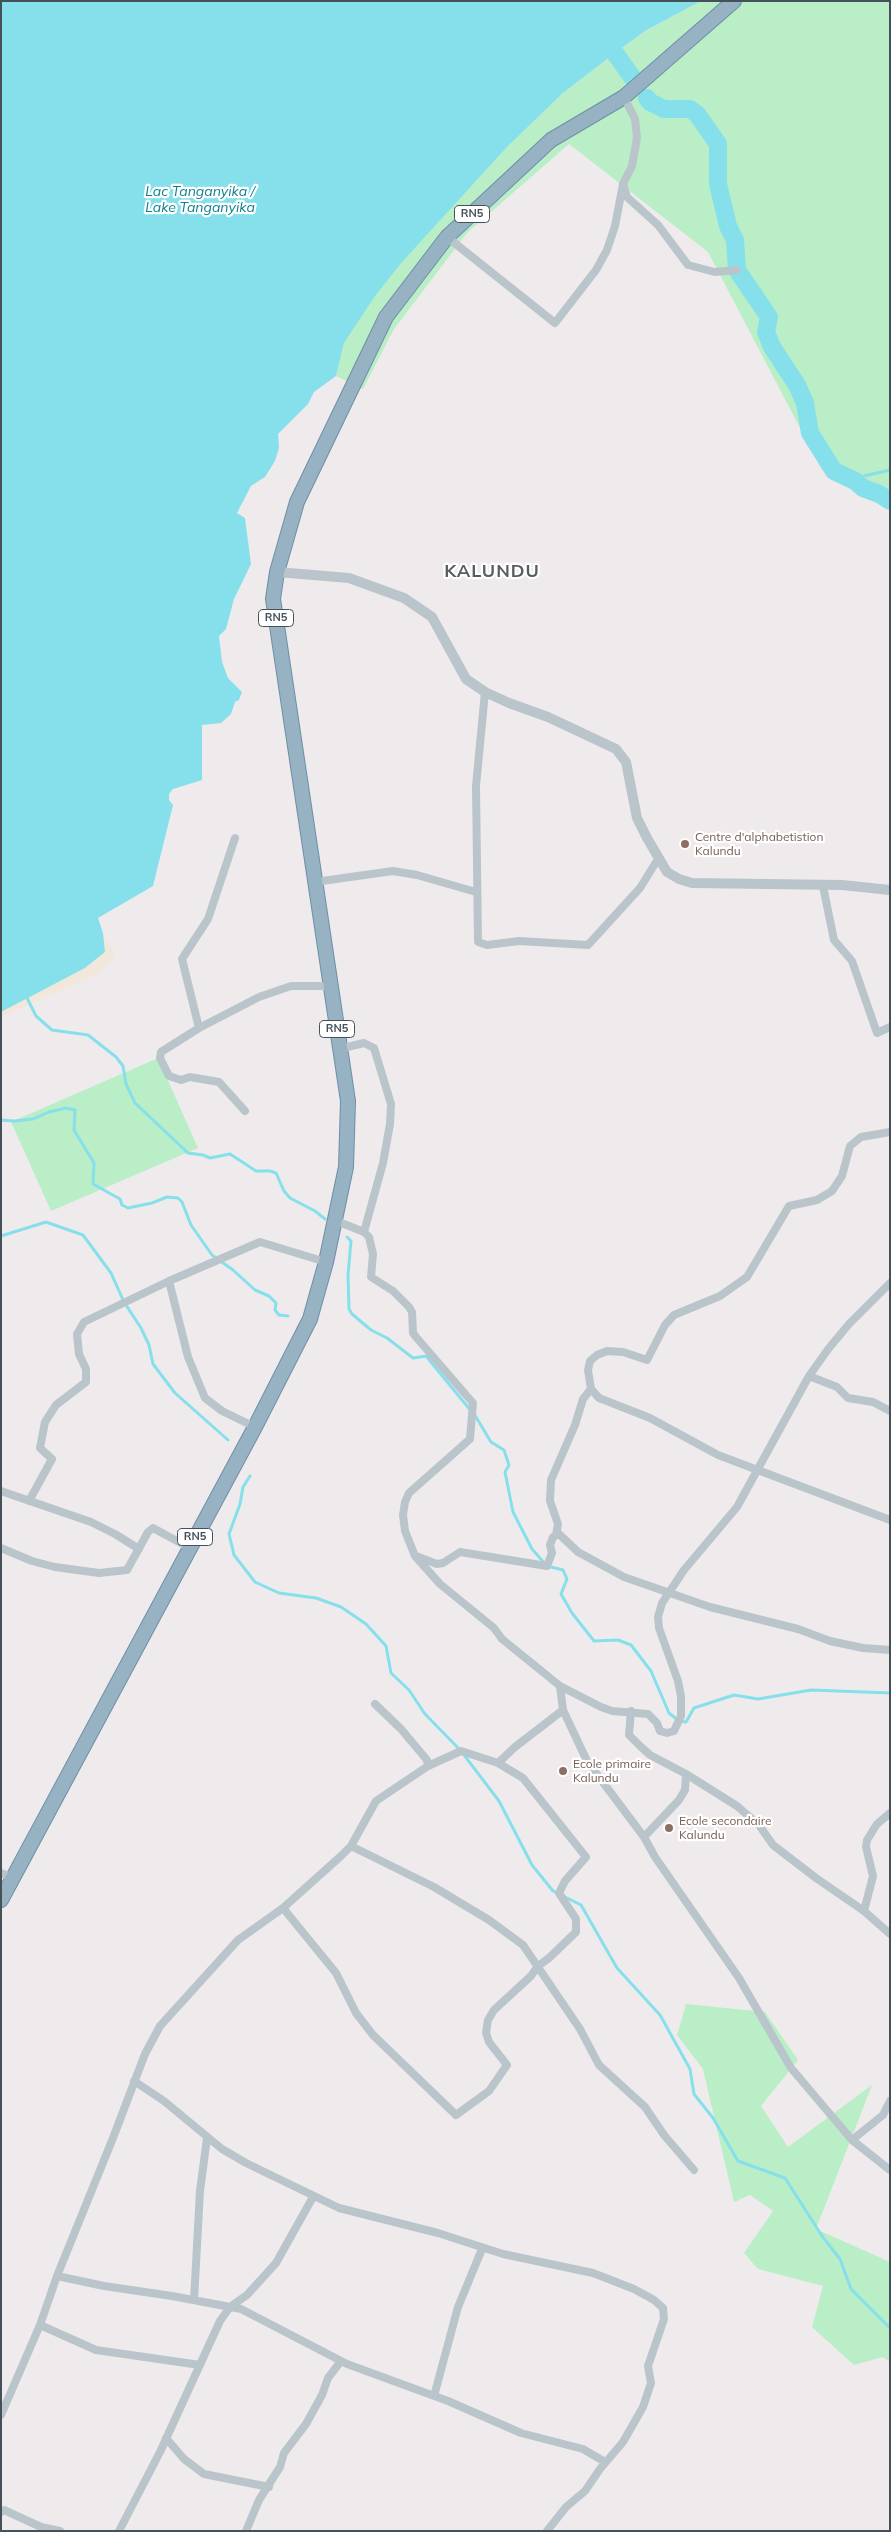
<!DOCTYPE html>
<style>
body{margin:0}
#map{position:relative;width:891px;height:2532px;overflow:hidden;background:#efebec;font-family:Mulish,sans-serif}
canvas{display:block}
.frame{position:absolute;inset:0;border:2px solid #445159;pointer-events:none}
</style>
<div id="map">
<canvas width="891" height="2532"></canvas>
<div class="frame"></div>
</div>
<script>
const g = document.querySelector('canvas').getContext('2d');
g.lineJoin = 'round';
function fillPath(path, color) { g.fillStyle = color; g.fill(path, 'evenodd'); }
const toPath = rows => new Path2D(rows.map(r => 'M' + r).join(''));
function strokePath(path, color, width, dash) { g.strokeStyle = color; g.lineWidth = width; g.lineCap = dash ? 'butt' : 'round'; g.setLineDash(dash || []); g.stroke(path); }
function drawText(font, color, halo, rows, align = 'center') {
  g.font = font + ' Mulish,sans-serif'; g.lineWidth = 4.5; g.setLineDash([]); g.textBaseline = 'middle'; g.strokeStyle = halo; g.fillStyle = color; for (const [text, x, y, turn = 0] of rows) {
    g.save(); g.translate(x, y); g.rotate((+turn || 0) * Math.PI / 180); g.textAlign = isNaN(turn) ? turn : align; if (halo) g.strokeText(text, 0, 0); g.fillText(text, 0, 0); g.restore();
  }
}
fillPath(toPath([
 [701,1,890,1,890,508,863,496,822,470,708,252,569,144,467,233,394,329,363,389,336,376,344,343,375,295,402,261,507,147,563,93,615,53,645,31],
 [158,1058,198,1148,51,1211,11,1122],
 [686,2004,765,2012,798,2060,761,2106,788,2147,872,2085,816,2229,890,2262,890,2362,883,2357,854,2365,812,2327,823,2286,758,2269,744,2253,773,2211,750,2195,734,2202,703,2069,677,2035]
]), '#b9eec7');
fillPath(toPath([
 [103,933,116,957,100,973,1,1017,1,1012,86,968,105,952]
]), '#f1e8db');
fillPath(toPath([
 [1,1,701,1,645,31,615,53,563,93,507,147,402,262,375,296,344,343,336,376,314,392,308,404,278,434,279,448,275,461,265,477,251,486,237,513,245,518,251,564,234,599,226,629,219,636,222,662,228,678,242,692,239,700,235,702,231,714,221,723,202,725,202,780,173,789,169,794,169,800,173,805,153,886,98,918,103,933,105,952,85,968,1,1012]
]), '#86e0eb');
strokePath(toPath([
 [855,481,864,476,890,470],
 [27,998,36,1016,52,1030,88,1035,116,1057,123,1066,126,1084,135,1103,188,1153,203,1155,210,1158,230,1154,256,1171,270,1171,276,1173,284,1191,290,1198,315,1211,325,1219],
 [1,1120,14,1121,33,1119,49,1112,66,1108,75,1110,74,1130,94,1163,93,1184,120,1199,122,1205,128,1208,152,1203,167,1197,178,1198,182,1202,191,1225,212,1255,233,1270,255,1290,269,1296,276,1303,275,1310,279,1315,288,1316],
 [1,1236,46,1222,83,1235,111,1273,124,1302,141,1328,149,1345,153,1364,175,1393,228,1440],
 [347,1237,351,1241,348,1275,349,1309,352,1314,371,1330,387,1338,413,1358,426,1356,476,1417,491,1442,504,1450,509,1465,505,1472,513,1512,532,1549,547,1566,563,1570,567,1579,561,1594,572,1613,594,1641,618,1640,631,1645,651,1671,669,1713,679,1721,686,1722,694,1708,734,1695,758,1699,811,1690,890,1693],
 [250,1476,243,1487,240,1504,229,1534,234,1555,255,1582,279,1593,316,1598,341,1607,366,1624,386,1646,391,1673,409,1690,425,1714,461,1751,499,1801,532,1865,553,1891,581,1905,617,1968,660,2015,690,2069,694,2094,713,2118,738,2161,785,2178,822,2236,840,2259,851,2289,890,2328]
]), '#86e0eb', 3);
strokePath(toPath([
 [615,53,632,77],
 [647,98,650,102,664,109,690,109,697,114,718,144,718,184,728,226,735,240,737,270,769,317,766,332,772,347,797,385,805,403,810,433,834,471,855,481,863,488,879,494,890,501]
]), '#86e0eb', 18);
const trunk = toPath([
 [1,1900,255,1427,310,1319,326,1262,346,1167,348,1101,273,599,277,572,297,502,386,317,447,237,551,140,624,97,734,1]
]);
strokePath(trunk, '#6e8fa7', 16);
strokePath(toPath([
 [624,97,635,119,637,138,632,166,623,184,627,197,658,225,688,265,715,272,737,270],
 [447,237,555,323,596,270,607,250,615,226,623,184],
 [485,692,476,786,478,942,487,945,519,941,588,945,640,888,658,859],
 [315,882,393,871,417,875,476,892],
 [823,886,834,940,852,961,877,1033,890,1027],
 [199,1028,182,959,208,919,235,838],
 [339,1049,364,1043,374,1048,391,1104,390,1124,383,1163,364,1232],
 [245,1111,219,1082,190,1077,181,1080,169,1076,160,1058,161,1052,199,1028,259,997,291,986,332,986],
 [890,1132,861,1137,850,1146,842,1176,832,1191,817,1200,789,1206,747,1277,720,1296,674,1315,665,1325,647,1360,623,1352,607,1351,597,1355,590,1361,588,1370,591,1389,599,1398,650,1418,718,1455,890,1520],
 [334,1220,364,1232,369,1237,373,1254,371,1277,393,1291,409,1307,412,1312,413,1333,416,1337,473,1403,470,1439,409,1493,405,1502,403,1515,405,1531,415,1556,440,1584,494,1628,502,1639,560,1686,601,1707,612,1711,648,1714,657,1723,660,1731,667,1733,674,1731,681,1716,681,1696,678,1681,659,1628,658,1617,662,1603,684,1570,737,1507,809,1376,829,1348,849,1324,890,1283],
 [809,1376,837,1387,848,1398,873,1402,890,1411],
 [255,1427,222,1411,205,1398,188,1357,169,1281,260,1242,326,1262],
 [1,1491,91,1522,115,1534,139,1549],
 [29,1501,52,1459,40,1448,45,1422,56,1405,86,1382,86,1369,79,1354,77,1334,84,1322,169,1281],
 [556,1535,558,1524,550,1501,551,1480,575,1425,583,1399,591,1389],
 [1,1548,32,1561,55,1567,99,1573,127,1570,148,1532,153,1528,190,1548],
 [416,1556,437,1564,443,1563,460,1552,547,1566,552,1553,550,1545,553,1537,559,1534,578,1552,624,1577,710,1607,798,1629,830,1641,863,1648,890,1650],
 [375,1704,401,1729,427,1760,428,1766],
 [563,1710,587,1761,644,1837],
 [631,1711,629,1735,640,1746,650,1755,686,1774,737,1806,759,1825,773,1845,816,1878,864,1911,890,1934],
 [686,1774,685,1790,679,1800,644,1837,655,1857,739,1978,791,2068,852,2140,890,2170],
 [351,1846,434,1887,489,1920,523,1945,580,2029,599,2065,645,2107,664,2135,694,2170],
 [1,1873,13,1878],
 [283,1908,336,1973,356,2013,373,2035,456,2115,489,2091,507,2065,489,2042,486,2033,488,2020,494,2010,531,1976,538,1966,549,1958,576,1932,576,1919,559,1893,565,1881,586,1857,523,1778,498,1763],
 [864,1911,873,1876,866,1847,867,1840,877,1824,890,1813],
 [134,2081,164,2101,222,2149,246,2163,339,2208,438,2233,503,2254,593,2273,634,2289,654,2300,663,2308,664,2319,648,2366,651,2383,643,2407,623,2442,600,2469,585,2491,566,2507,547,2531],
 [852,2140,883,2115,890,2101],
 [57,2276,104,2286,172,2296,241,2309,347,2364,448,2401,521,2433,583,2449,605,2462],
 [194,2300,200,2191,207,2138],
 [40,2325,96,2350,200,2365],
 [434,2396,458,2307,482,2249],
 [1,2415,40,2325,57,2276,113,2138,145,2054,160,2026,238,1940,283,1908,341,1856,351,1846,376,1801,428,1766,461,1751,498,1763,515,1747,563,1710,560,1686],
 [166,2438,184,2459,204,2474,269,2487],
 [1,2512,4,2510,41,2527,60,2531],
 [119,2531,160,2452,220,2321,230,2307,247,2295,276,2263,313,2197],
 [246,2531,259,2500,280,2467,284,2453,306,2424,322,2395,328,2378,341,2361]
]), '#bac5cb', 8);
strokePath(toPath([
 [277,572,349,578,404,598,432,617,466,679,485,692,509,703,548,717,616,749,626,762,637,818,647,838,667,872,679,879,692,883,842,885,890,890]
]), '#bac5cb', 10);
strokePath(trunk, '#97b2c3', 14);
for (const [x, y, r, color] of [
 [685,844,5,"#8d6e63"],
 [563,1771,5,"#8d6e63"],
 [669,1828,5,"#8d6e63"]
]) { const dot = new Path2D(); dot.arc(x, y, r, 0, 2 * Math.PI); g.fillStyle = color; g.fill(dot); strokePath(dot, '#fff', 2); }
for (const [x, y, w] of [
 [472,214,35],
 [276,618,35],
 [337,1029,35],
 [195,1537,35]
]) { const box = new Path2D(); box.roundRect(x - w / 2, y - 8.5, w, 17, 4); g.fillStyle = '#fff'; g.fill(box); strokePath(box, '#445159', 1); }
drawText('bold 11px', '#445159', null, [
 ["RN5",472,214],
 ["RN5",276,618],
 ["RN5",337,1029],
 ["RN5",195,1537]
]);
drawText('12px', '#785e54', '#fff', [
 ["Centre d'alphabetistion",695,837],
 ["Kalundu",695,851],
 ["Ecole primaire",573,1764],
 ["Kalundu",573,1778],
 ["Ecole secondaire",679,1821],
 ["Kalundu",679,1835]
], 'left');
drawText('italic 14px', '#0e808e', '#fff', [
 ["Lac Tanganyika /",200,192],
 ["Lake Tanganyika",200,208]
]);
g.letterSpacing = '1px';
drawText('bold 18px', '#585d61', '#fff', [
 ["KALUNDU",492,572]
]);
g.letterSpacing = '0px';
</script>
